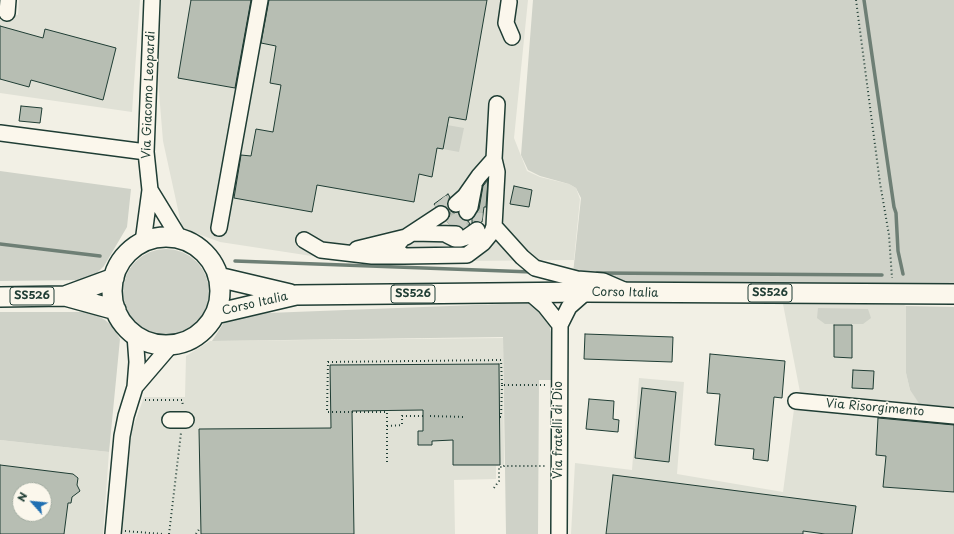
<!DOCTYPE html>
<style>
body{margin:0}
#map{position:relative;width:954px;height:534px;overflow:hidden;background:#f2f0e5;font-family:"Playpen Sans",sans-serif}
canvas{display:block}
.north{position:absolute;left:12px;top:482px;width:40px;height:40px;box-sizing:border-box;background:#fbf7ec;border:1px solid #a3ada2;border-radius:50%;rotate:297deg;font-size:11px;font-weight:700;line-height:16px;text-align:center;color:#1f3d34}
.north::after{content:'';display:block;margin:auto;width:14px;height:18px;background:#1f6fb2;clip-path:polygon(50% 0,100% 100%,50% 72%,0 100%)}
</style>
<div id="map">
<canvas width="954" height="534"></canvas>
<div class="north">N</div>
</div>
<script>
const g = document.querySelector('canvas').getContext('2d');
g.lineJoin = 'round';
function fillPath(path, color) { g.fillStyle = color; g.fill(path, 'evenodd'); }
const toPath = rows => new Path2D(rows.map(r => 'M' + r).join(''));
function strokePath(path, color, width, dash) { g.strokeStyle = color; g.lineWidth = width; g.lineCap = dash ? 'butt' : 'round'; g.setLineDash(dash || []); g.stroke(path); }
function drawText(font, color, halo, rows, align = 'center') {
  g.font = font + ' "Playpen Sans",sans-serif'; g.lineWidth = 3; g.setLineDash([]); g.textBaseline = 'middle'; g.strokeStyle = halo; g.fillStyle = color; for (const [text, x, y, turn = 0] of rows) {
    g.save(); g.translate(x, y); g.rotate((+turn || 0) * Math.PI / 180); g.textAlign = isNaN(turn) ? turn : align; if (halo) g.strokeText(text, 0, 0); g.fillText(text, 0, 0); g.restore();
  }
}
fillPath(toPath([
 [19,0,140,0,132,112,0,93,0,13,18,15],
 [161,0,528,0,514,138,527,171,540,177,569,184,576,188,580,199,574,260,351,262,220,242,182,228,163,141,158,80],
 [783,304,867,304,904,305,906,306,906,373,910,390,920,404,800,392],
 [503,338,504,465,496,466,496,479,454,480,455,534,120,534,132,430,144,397,185,397,186,356,210,341],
 [639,378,684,382,677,474,783,492,794,409,954,422,954,534,571,534,575,463,632,470],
 [0,440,109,452,103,534,0,534],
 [20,490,44,490,44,514,20,514]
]), '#e0e1d6');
fillPath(toPath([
 [533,0,954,0,954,286,572,283,581,198,576,188,569,184,540,176,528,170,521,155],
 [447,125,464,128,459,152,443,149],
 [0,171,131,189,127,227,104,266,96,274,85,280,0,281],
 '123 292a43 43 0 1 1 86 0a43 43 0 1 1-86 0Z',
 [527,303,540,308,549,319,552,340,551,380,539,380,538,534,506,534,503,337,212,341,223,324,232,318,242,314],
 [906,306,954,307,954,410,922,408,910,390,906,373],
 [818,308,868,309,871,318,863,324,825,324,817,318],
 [0,312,91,312,105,320,113,327,120,339,109,452,0,440]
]), '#cfd2c8');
strokePath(toPath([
 [864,0,894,207,896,213,898,251,903,274],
 [0,244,100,256],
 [235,261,532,272],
 [597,273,882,275]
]), '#6e7f75', 3.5);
const building = toPath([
 [191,0,251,0,235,88,178,78,191,0],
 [269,0,487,0,466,120,449,117,443,149,437,148,432,177,419,174,414,202,317,185,312,212,234,198,241,155,251,156,256,129,273,132,281,85,270,83,276,46,261,43,269,0],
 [0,26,43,38,45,29,116,48,103,100,31,80,29,87,0,79,0,26],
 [21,106,42,108,40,123,19,121,21,106],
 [488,180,486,207,484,207,482,222,477,221,472,223,472,219,479,209,483,186,488,180],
 [514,186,532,190,529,207,510,204,514,186],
 [448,194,450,197,447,202,447,206,449,210,454,213,458,213,462,219,468,221,470,224,463,229,457,225,450,225,447,221,449,218,450,213,448,209,445,206,441,205,436,207,434,204,448,194],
 [834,325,852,325,852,358,834,357,834,325],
 [585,334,673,337,672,362,584,359,585,334],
 [710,354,785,361,782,398,774,397,768,461,753,459,754,449,715,445,720,394,707,393,710,354],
 [499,364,500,465,453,465,453,440,432,441,432,445,418,445,418,431,423,431,423,410,352,411,354,534,201,534,199,429,331,428,330,365,499,364],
 [853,370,874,371,873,389,852,388,853,370],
 [642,388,676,392,669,462,635,458,642,388],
 [589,399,614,401,613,419,619,420,618,432,586,429,589,399],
 [878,418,954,425,954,492,883,487,886,456,876,455,878,418],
 [0,465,73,474,78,478,77,485,80,491,72,497,71,503,68,503,64,534,0,534,0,465],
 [20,490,44,490,44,514,20,514,20,490],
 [613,475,856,506,852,534,825,534,803,531,803,534,606,534,613,475]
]);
fillPath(building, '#b7beb3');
strokePath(building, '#1f3d34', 1);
strokePath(toPath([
 [439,211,452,200],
 [450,226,460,219,467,212],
 [456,234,467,228,472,223,475,217,475,213]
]), '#c8ccc2', 15, [15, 8]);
const minor = toPath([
 [509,2,506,23,512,37],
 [7,13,8,0],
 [0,133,146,152],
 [150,190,180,239],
 [456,204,465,196,479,176,494,159],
 [467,212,470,207,474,186],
 [494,226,522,257,535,268,577,279,603,281,626,291],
 [219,228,260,0],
 [413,233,456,234],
 [447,235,455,239,461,239,467,237,477,230],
 [304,240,321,250,372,256,404,256,400,253,397,249,397,245,403,238],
 [143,242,150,190,146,152,152,0],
 [357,249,406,237,441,214],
 [404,256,467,255,483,243,492,232,494,226,497,172,494,159,497,104],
 [530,293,545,306,560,325],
 [135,387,171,345],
 [796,401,954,416],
 [170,420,186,420],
 [113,534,122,436,126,416,135,387,137,362,135,335],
 [559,534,560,325,569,307,586,292]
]);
const major = toPath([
 '112 291a54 54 0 1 1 108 0a54 54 0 1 1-108 0Z',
 [218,277,290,294],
 [65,296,114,278],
 [0,297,65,296,116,310],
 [215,314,296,295,586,292,954,294]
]);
strokePath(minor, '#1f3d34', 18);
strokePath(major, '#1f3d34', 22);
strokePath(toPath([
 [856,0,880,183,889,235,892,278],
 [145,400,182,400,183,406],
 [430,416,464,417],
 [500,417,501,417,502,385],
 [387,426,402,425,402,416,423,416],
 [387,462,387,412,327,412,328,362,501,360,502,385,546,385],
 [494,488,499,481,499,467,504,467,504,466,546,466],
 [125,531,163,534],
 [169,534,181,433],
 [196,534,200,528]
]), '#1f3d34', 2, [1, 3]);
strokePath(minor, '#fbf7ec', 15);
strokePath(major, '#fbf7ec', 19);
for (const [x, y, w] of [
 [770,293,44],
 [413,294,44],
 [32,296,44]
]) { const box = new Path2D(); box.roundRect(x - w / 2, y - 9, w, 18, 3); g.fillStyle = '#fbf7ec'; g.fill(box); strokePath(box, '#1f3d34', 1); }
drawText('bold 11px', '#1f3d34', null, [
 ["SS526",770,293],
 ["SS526",413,294],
 ["SS526",32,296]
]);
drawText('12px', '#1f3d34', '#fbf7ec', [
 ["Via Giacomo Leopardi",149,95,-88],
 ["Corso Italia",625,293,1],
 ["Corso Italia",255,304,-13],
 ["Via Risorgimento",875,408,5],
 ["Via fratelli di Dio",559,430,-90]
]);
</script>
